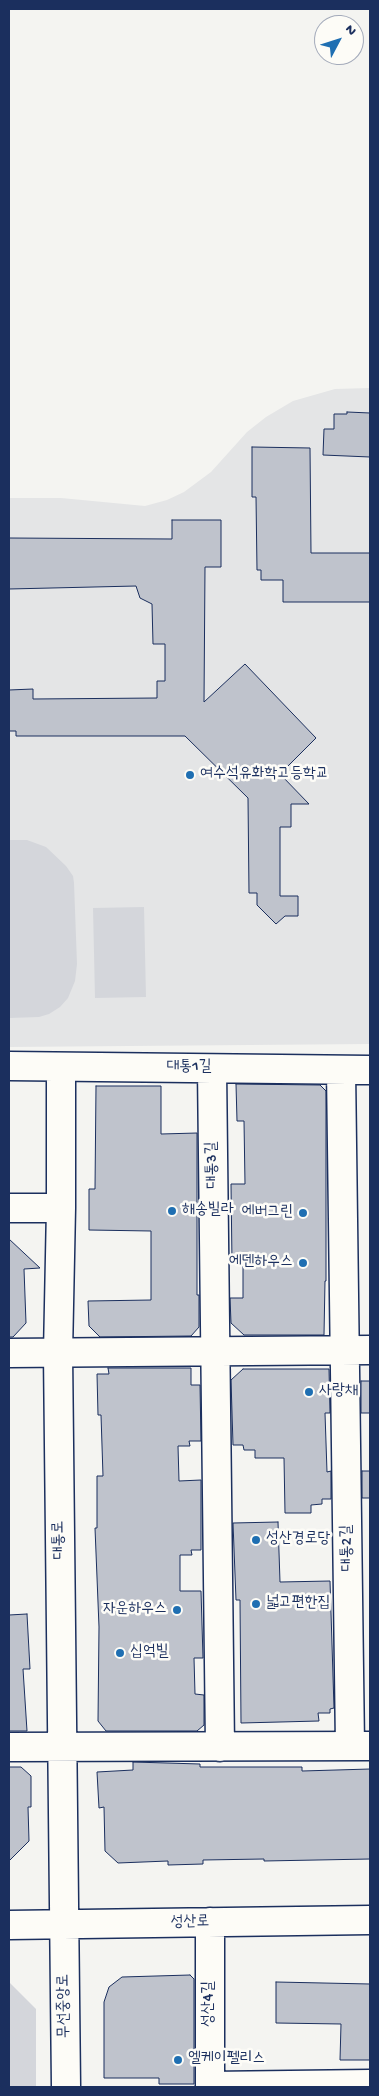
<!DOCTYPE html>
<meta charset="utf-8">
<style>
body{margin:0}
#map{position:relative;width:379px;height:2096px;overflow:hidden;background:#f4f4f1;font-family:"Gochi Hand",sans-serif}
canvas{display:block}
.frame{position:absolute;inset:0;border:10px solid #1b2f5e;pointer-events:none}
.north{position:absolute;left:314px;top:15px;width:50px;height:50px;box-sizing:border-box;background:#fdfcf7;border:1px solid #a3aaba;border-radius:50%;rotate:50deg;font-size:14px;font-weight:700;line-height:20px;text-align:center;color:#1b2f5e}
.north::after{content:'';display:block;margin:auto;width:18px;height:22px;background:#1f6fb2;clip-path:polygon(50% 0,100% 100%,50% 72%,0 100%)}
</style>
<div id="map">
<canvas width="379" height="2096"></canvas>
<div class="frame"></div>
<div class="north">N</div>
</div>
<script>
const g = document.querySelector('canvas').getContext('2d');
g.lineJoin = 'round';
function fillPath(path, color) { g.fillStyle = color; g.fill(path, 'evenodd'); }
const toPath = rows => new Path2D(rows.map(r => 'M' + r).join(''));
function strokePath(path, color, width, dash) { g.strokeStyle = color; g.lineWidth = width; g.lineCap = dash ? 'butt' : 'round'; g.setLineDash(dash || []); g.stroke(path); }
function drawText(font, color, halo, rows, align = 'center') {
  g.font = font + ' "Gochi Hand","Poor Story",sans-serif'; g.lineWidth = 5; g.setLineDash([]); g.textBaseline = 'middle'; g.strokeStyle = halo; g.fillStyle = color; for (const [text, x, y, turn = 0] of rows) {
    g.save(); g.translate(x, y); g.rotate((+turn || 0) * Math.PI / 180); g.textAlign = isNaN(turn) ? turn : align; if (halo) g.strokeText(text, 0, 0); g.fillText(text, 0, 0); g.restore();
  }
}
fillPath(toPath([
 [370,388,370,1044,9,1047,9,498,61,498,145,506,167,500,184,492,211,472,247,432,266,417,293,401,335,389]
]), '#e4e5e6');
fillPath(toPath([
 [9,840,27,840,46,847,66,866,73,876,74,883,77,964,75,981,68,998,60,1007,49,1014,39,1017,9,1018],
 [144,907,146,997,95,998,93,908],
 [9,1982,36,2009,36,2087,9,2087]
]), '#d4d6db');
const building = toPath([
 [347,412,370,413,370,457,323,455,324,429,334,429,334,414,347,414,347,412],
 [252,447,310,448,311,553,370,553,370,602,283,602,283,580,261,580,261,570,257,570,256,497,252,497,252,447],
 [172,520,221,520,221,567,205,567,204,702,245,664,316,738,280,774,309,804,291,804,291,827,280,827,280,896,298,896,298,916,285,916,276,924,257,905,257,893,249,893,248,798,185,736,16,736,16,731,9,731,9,690,33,689,33,699,157,698,157,681,165,681,165,644,153,644,152,604,140,598,136,586,9,589,9,538,172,539,172,520],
 [236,1084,320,1085,326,1091,326,1281,325,1281,324,1335,244,1335,231,1323,230,1298,243,1298,243,1264,232,1263,231,1184,245,1184,244,1121,237,1121,236,1084],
 [96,1086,161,1086,161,1134,197,1133,197,1295,199,1295,199,1327,191,1336,100,1337,89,1326,88,1301,151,1300,151,1231,89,1230,89,1189,95,1189,96,1086],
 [9,1239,40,1268,24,1269,26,1323,13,1337,9,1337,9,1239],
 [108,1368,191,1368,191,1385,200,1385,201,1441,189,1441,190,1446,178,1446,179,1481,201,1480,201,1550,191,1550,192,1555,180,1555,180,1591,201,1591,203,1658,194,1658,195,1694,204,1695,204,1725,197,1731,106,1731,98,1721,99,1627,95,1528,97,1528,97,1476,103,1476,101,1415,98,1415,97,1374,109,1374,108,1368],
 [243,1369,329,1369,330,1413,325,1413,327,1472,331,1471,331,1499,322,1499,322,1504,311,1505,311,1513,285,1513,284,1458,255,1458,255,1450,244,1450,243,1445,233,1445,231,1380,243,1369],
 [361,1381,370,1381,370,1413,361,1413,361,1381],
 [362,1471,370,1471,370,1498,362,1498,362,1471],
 [278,1522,280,1582,330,1581,334,1708,330,1709,330,1713,318,1713,319,1721,241,1723,240,1600,236,1600,233,1523,278,1522],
 [27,1614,30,1669,23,1669,27,1731,9,1731,9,1615,27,1614],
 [133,1762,200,1764,200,1767,302,1767,302,1771,370,1769,370,1859,264,1861,264,1859,203,1860,203,1864,168,1865,168,1861,118,1863,105,1851,104,1807,99,1808,97,1772,133,1770,133,1762],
 [9,1767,21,1767,31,1776,31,1807,28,1807,29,1841,9,1861,9,1767],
 [190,1975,194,1979,194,2084,159,2084,159,2078,104,2078,104,2002,109,1987,122,1977,190,1975],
 [276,1982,370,1984,370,2060,340,2060,341,2024,276,2023,276,1982]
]);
fillPath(building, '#bfc3cc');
strokePath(building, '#1b2f5e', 1);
const minor = toPath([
 [9,1066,370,1070],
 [212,1069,220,1747],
 [341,1070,350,1746],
 [9,1208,61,1208,58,1353,66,2087],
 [61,1208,61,1067],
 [9,1353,370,1350],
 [9,1747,370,1746],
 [9,1925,370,1920],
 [210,2086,370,2084],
 [210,2087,210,1922]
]);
strokePath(minor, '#1b2f5e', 31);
strokePath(minor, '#fdfcf7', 28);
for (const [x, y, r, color] of [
 [190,775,5,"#1f6fb2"],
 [172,1211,5,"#1f6fb2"],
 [303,1213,5,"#1f6fb2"],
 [303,1263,5,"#1f6fb2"],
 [309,1392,5,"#1f6fb2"],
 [256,1540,5,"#1f6fb2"],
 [256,1604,5,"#1f6fb2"],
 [177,1610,5,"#1f6fb2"],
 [120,1653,5,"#1f6fb2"],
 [178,2060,5,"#1f6fb2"]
]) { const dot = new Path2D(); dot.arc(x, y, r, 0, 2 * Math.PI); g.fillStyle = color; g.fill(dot); strokePath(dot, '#fdfcf7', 2); }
drawText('16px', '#1b2f5e', '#fdfcf7', [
 ["여수석유화학고등학교",200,775],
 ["해송빌라",182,1211],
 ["에버그린",293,1213,"right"],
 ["에덴하우스",293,1263,"right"],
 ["사랑채",319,1392],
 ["성산경로당",266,1540],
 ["넓고편한집",266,1604],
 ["자운하우스",167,1610,"right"],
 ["십억빌",130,1653],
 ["엘케이펠리스",188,2060]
], 'left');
drawText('16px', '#1b2f5e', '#fdfcf7', [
 ["대통1길",189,1068],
 ["대통3길",213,1165,-91],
 ["대통로",60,1540,-91],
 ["대통2길",348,1548,-91],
 ["성산로",190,1923,-1],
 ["성산4길",210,2004,-90],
 ["무선중앙로",65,2006,-91]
]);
</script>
